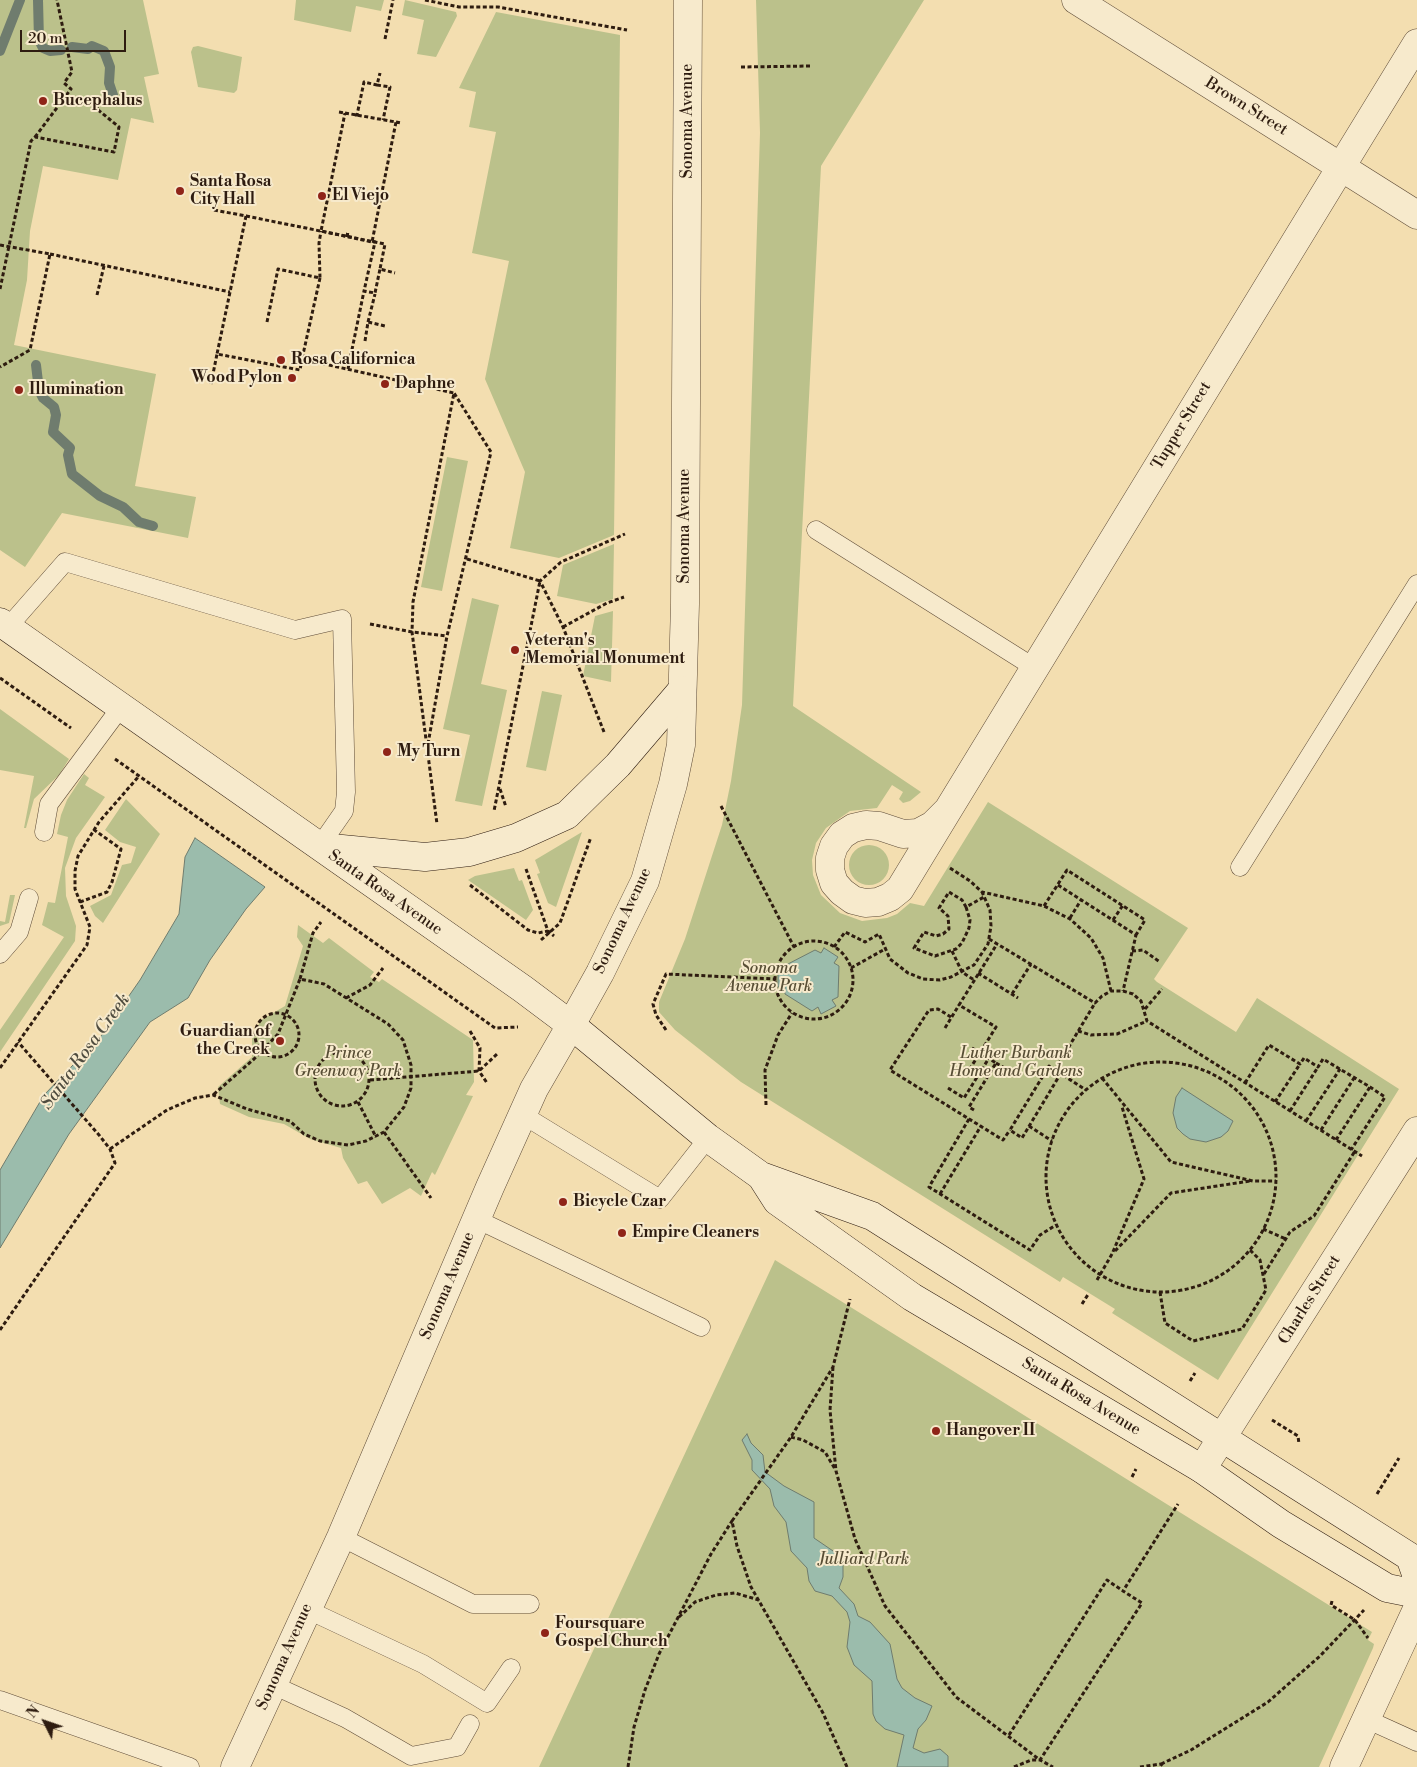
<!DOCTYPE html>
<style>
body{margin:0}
#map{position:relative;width:1417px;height:1767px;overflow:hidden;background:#f3deb0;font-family:"Libre Bodoni",serif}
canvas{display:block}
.north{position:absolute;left:20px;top:1697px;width:50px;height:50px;-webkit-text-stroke:4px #f7eacc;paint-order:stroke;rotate:311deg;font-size:14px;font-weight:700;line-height:20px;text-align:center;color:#2e1c10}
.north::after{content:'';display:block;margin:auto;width:18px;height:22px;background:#2e1c10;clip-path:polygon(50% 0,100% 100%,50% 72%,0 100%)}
.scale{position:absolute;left:20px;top:30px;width:106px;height:22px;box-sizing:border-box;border:2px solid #2e1c10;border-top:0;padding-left:6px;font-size:15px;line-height:18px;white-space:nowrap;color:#2e1c10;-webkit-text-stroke:4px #f7eacc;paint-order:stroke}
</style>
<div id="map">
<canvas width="1417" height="1767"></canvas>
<div class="north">N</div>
<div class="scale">20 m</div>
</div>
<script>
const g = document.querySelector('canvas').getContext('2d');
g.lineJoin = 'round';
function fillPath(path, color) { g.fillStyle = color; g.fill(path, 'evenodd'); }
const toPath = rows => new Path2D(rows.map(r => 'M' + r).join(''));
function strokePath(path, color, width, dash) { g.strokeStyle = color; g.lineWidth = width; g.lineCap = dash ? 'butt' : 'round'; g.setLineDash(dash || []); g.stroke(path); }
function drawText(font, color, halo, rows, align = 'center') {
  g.font = font + ' "Libre Bodoni",serif'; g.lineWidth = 4; g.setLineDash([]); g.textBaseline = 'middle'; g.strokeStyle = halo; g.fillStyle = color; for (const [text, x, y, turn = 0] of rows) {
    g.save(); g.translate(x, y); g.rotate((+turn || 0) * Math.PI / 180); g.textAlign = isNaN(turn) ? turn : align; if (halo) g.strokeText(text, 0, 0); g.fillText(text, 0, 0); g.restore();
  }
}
fillPath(toPath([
 [0,0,143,0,159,74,144,77,154,123,131,118,118,180,43,166,30,231,27,280,14,345,156,374,135,486,196,497,188,538,62,513,25,567,0,550],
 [296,0,384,0,381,11,356,6,351,32,294,20],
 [405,0,456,12,457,16,436,57,417,54,424,20,402,15],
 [756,0,924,0,821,166,793,706,921,792,910,801,903,803,899,799,903,792,892,785,877,808,850,811,826,828,816,843,812,860,813,875,821,895,840,913,862,921,887,918,897,914,910,903,924,906,988,802,1188,928,1154,979,1157,982,1236,1032,1257,998,1399,1089,1218,1380,1112,1313,1115,1309,1063,1277,1060,1282,741,1082,675,1030,659,1012,659,1002,685,939,722,825,731,781,742,705,760,133],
 [496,12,620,35,614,535,559,558,510,548,525,472,485,379,509,261,472,253,496,132,469,127,476,92,459,88],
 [198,46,242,57,237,90,234,93,198,87,191,52,193,47],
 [447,457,468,461,442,591,421,587],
 [614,544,613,599,596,604,557,596,563,565],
 [472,598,499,605,481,684,507,690,482,806,455,801,470,735,443,729],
 [613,611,611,682,583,676,595,616],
 [542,691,562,695,546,771,526,767],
 [0,709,69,759,59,775,34,799,26,828,24,828,34,776,0,770],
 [84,774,89,778,85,785,105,797,76,838,65,868,66,896,76,926,75,941,0,1052,0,1030,64,937,42,925,48,902,55,903,68,837,57,834,61,815,67,800],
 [126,799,160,834,103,923,95,916,90,906,111,895,122,865,131,863,136,847,120,842,105,830],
 [582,832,556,907,548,903,537,874,540,873,535,860],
 '849 865a20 20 0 1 1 40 0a20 20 0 1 1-40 0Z',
 [514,868,519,881,522,880,533,910,526,920,468,880,475,876],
 [10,895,15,895,9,923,0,926,0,921,5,922],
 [298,925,323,943,329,938,374,972,370,977,379,982,382,979,473,1040,474,1082,466,1095,473,1096,435,1175,432,1172,421,1196,410,1188,382,1204,367,1181,358,1184,343,1158,341,1148,310,1139,284,1124,249,1117,220,1104,218,1087,252,1057,252,1038,261,1020,285,1006,303,946,297,937],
 [775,1260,1372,1632,1368,1640,1374,1644,1373,1648,1319,1767,539,1767]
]), '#bbc18b');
const water = toPath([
 [195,838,265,887,246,909,210,960,188,998,150,1022,69,1134,0,1248,0,1170,44,1095,101,1036,140,980,179,914,185,857,195,838],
 [824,948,838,957,834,963,839,966,838,997,832,1000,836,1006,821,1014,818,1007,812,1011,785,994,785,987,778,987,778,971,786,971,786,965,815,950,821,953,824,948],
 [1182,1088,1233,1121,1228,1131,1221,1137,1206,1142,1190,1139,1183,1134,1177,1128,1173,1113,1176,1097,1182,1088],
 [747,1434,751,1443,763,1455,765,1472,784,1486,814,1502,814,1538,836,1553,843,1562,843,1577,839,1588,854,1604,858,1616,870,1622,890,1644,897,1679,902,1688,915,1698,932,1706,926,1720,918,1729,913,1748,924,1753,940,1749,948,1756,948,1767,897,1767,904,1735,885,1729,876,1721,873,1714,872,1681,854,1665,847,1647,850,1622,847,1612,832,1596,815,1591,809,1581,807,1568,791,1551,786,1522,774,1506,770,1489,752,1470,752,1460,742,1440,747,1434]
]);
fillPath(water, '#9bbcac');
strokePath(water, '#6f7c6e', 1);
strokePath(toPath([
 [38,0,39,40,43,48,50,51,61,50],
 [72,47,88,49,92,46,104,51,110,67,109,83,113,95],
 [0,51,20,0],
 [36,365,39,390,43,398,54,407,56,415,53,432,70,448,68,455,72,474,100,496,123,507,139,522,153,526]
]), '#6f7c6e', 10);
const service = toPath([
 [816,530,1035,668],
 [8,627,65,562,295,630,342,619,346,792,344,811,319,847],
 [44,832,49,804,121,707],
 [1240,867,1417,584],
 [0,954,19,932,29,898],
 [523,1115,660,1199,708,1138],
 [476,1219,701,1327],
 [341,1537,473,1604,530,1604],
 [306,1609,423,1664,487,1703,511,1668],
 [273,1685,345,1718,411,1756,457,1747,470,1724],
 [0,1700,190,1767],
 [1366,1719,1417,1742]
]);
const minor = toPath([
 [1076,0,1417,215],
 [948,810,933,825,918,833,903,834,879,826,866,825,853,828,842,835,834,846,830,858,830,870,834,883,842,892,853,900,865,903,878,902,890,897,900,889,948,810,1341,167,1417,43],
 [1202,1469,1417,1131],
 [235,1767,341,1537,490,1187,534,1089,571,1025],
 [1344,1767,1417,1609]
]);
const tertiary = toPath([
 [571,1025,600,973,645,881,673,784,681,745,685,604,688,0]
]);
const secondary = toPath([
 [0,622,523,989,571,1025,708,1138,761,1176,872,1216,1410,1557,1417,1577],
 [321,847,425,857,469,852,516,838,567,815,618,765,682,690],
 [761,1176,777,1201,912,1297,1202,1469,1281,1524,1387,1588,1417,1594]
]);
strokePath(service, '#5f4c38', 19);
strokePath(minor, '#5f4c38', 29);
strokePath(tertiary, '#5f4c38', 29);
strokePath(secondary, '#2e1c10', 29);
strokePath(toPath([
 [425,0,459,7,498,7,627,30],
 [385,39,393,0],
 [741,67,812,66],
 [377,85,390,87,383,120],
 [339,112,345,113],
 [345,113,396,122,372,242,321,231,345,113],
 [355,115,357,115,364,82,377,85,380,73],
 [396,122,401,123],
 [35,137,71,89,64,83,72,72,57,0],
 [214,210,246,216,217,354,300,370,302,359],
 [347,237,348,231],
 [372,241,375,242,364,291,375,293,380,269],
 [0,245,50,254,30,350,0,367],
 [50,254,230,292],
 [320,278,302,359,454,393,413,602,412,632,437,824],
 [0,289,31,141,35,137,114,152,119,127,97,109,98,101],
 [97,295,104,266],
 [267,322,278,269,320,278,319,243,321,231],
 [368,322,375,294],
 [365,341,368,322,385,326],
 [348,369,364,291,366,292],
 [211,384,217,354],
 [467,559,540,581,494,811],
 [370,624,412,632,447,636],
 [563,627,607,603,624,597],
 [0,678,71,728],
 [604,732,563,627,540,581,561,562,625,534],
 [428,744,447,636,491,452,454,393],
 [115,759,495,1028,518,1027],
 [500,789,506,807],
 [721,806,794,947],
 [950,868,970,881,982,892,1044,906,1070,919,1091,938,1103,958,1111,991],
 [526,869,548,931,554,936],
 [470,885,528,930,538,933,548,931],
 [1058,885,1136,935,1123,991],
 [80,902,107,892,112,882,121,849,93,829],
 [1044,906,1067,870,1145,920,1136,935],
 [966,907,970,920,969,928,962,943,956,949,935,956,914,948,924,932,936,936,943,934,949,929,948,916,939,908,949,892,962,900,966,907,984,897],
 [1070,918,1081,900],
 [1113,920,1123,905],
 [989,939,1095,1003,1102,996,1111,991,1123,991,1133,994,1141,1001,1147,1021,1362,1156],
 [541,940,560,923,591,837],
 '775 980a39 39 0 1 1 78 0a39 39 0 1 1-78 0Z',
 [834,947,845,932,865,942,879,934,890,959,908,973,923,979,940,980,951,977,974,965,988,944,991,926,990,910,982,892],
 [952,951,962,972,974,980],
 [1132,951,1143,950,1160,962],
 [851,968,885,949],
 [978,973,1018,998],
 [300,979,313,933,321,922],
 [1012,994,1031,964],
 [346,998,370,985,383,968],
 [1145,1009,1162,989],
 '255 1035a22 22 0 1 1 44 0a22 22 0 1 1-44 0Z',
 [951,1017,938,1009,929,1010,890,1070,1003,1140,1010,1130],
 [945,1028,959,1005],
 [666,1030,656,1015,653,1004,666,974,775,979],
 [470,1031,480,1048,479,1071,487,1083],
 [1078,1031,1091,1035,1117,1034,1147,1021],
 '315 1079a27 27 0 1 1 54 0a27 27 0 1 1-54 0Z',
 '1046 1177a115 115 0 1 1 230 0a115 115 0 1 1-230 0Z',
 [996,1063,1013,1073,1011,1077],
 [0,1068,87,945,90,927,75,889,75,871,78,856,99,822,139,776],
 [960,1068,967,1073,980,1053,972,1048],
 [1055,1070,1095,1003],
 [1061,1073,1022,1138,1010,1130,1049,1066,1086,1090],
 [1102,1078,1171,1162,1253,1181,1276,1181],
 [370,1080,479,1071,497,1054],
 [1245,1083,1269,1045,1300,1064,1304,1058,1318,1067,1323,1059,1370,1087,1385,1097,1351,1150],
 [948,1088,964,1098,989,1058],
 [358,1102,376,1137],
 [1275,1102,1300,1064],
 [766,1105,765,1070,778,1035,792,1013],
 [974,1110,969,1107,996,1063,980,1053,996,1027,959,1005,997,944],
 [1290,1111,1318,1067],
 [969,1119,929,1187,1030,1250,1040,1235,1056,1225],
 [1306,1121,1340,1069],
 [1029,1126,1052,1141],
 [1321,1130,1354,1078],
 [384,1132,431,1198],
 [1336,1140,1370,1087],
 [110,1149,167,1110,195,1098,213,1095,247,1109,290,1121,304,1134,320,1141,348,1145,366,1141,384,1132,404,1107,411,1088,411,1065,403,1040,388,1024,324,984,300,979,278,1034,254,1059,213,1095],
 [940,1194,981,1126],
 [1263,1229,1286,1239],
 [1115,1251,1171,1193,1250,1181],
 [1264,1274,1290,1232,1314,1216,1355,1151],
 [1097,1280,1112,1254,1144,1179,1122,1107],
 [1160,1292,1165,1323,1193,1341,1242,1329,1266,1290,1260,1260,1250,1250],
 [1082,1304,1089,1293],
 [0,1330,115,1163,110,1149,99,1135,18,1042],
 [833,1367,830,1410,836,1471,855,1539,885,1606,956,1697,1040,1760,1142,1603,1123,1591,1178,1504],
 [1190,1381,1195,1373],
 [1272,1420,1298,1436,1299,1444],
 [791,1437,803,1440,825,1452,835,1469],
 [1132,1477,1136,1469],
 [1377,1494,1399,1458],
 [1332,1601,1331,1605,1355,1620,1368,1638],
 [679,1617,695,1602,716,1595,735,1593,759,1600],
 [1009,1735,1107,1580,1123,1591],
 [1161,1764,1191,1750,1268,1702,1320,1656,1364,1610],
 [628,1767,634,1727,645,1690,659,1654,711,1554,732,1521],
 [847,1767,823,1713,751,1587,737,1546,732,1521,791,1437,833,1367,850,1299],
 [1014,1767,1031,1760,1040,1760,1053,1767],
 [1140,1767,1161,1764,1164,1767]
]), '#2e1c10', 3, [4, 2.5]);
strokePath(service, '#f7eacc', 18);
strokePath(minor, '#f7eacc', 28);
strokePath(tertiary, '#f7eacc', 28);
strokePath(secondary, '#f7eacc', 28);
strokePath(toPath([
 [246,216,385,244,380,269,395,273],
 [347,237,348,231]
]), '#2e1c10', 3, [4, 2.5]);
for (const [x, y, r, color] of [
 [43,101,5,"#8f2418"],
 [180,191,5,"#8f2418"],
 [322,196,5,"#8f2418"],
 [281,360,5,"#8f2418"],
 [292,378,5,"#8f2418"],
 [385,384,5,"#8f2418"],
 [19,390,5,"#8f2418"],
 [515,650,5,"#8f2418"],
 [387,752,5,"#8f2418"],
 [280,1041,5,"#8f2418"],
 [563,1202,5,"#8f2418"],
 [622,1233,5,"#8f2418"],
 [936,1431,5,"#8f2418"],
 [545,1633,5,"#8f2418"]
]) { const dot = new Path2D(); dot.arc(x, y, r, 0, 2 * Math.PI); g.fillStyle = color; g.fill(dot); strokePath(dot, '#f7eacc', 2); }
drawText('bold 16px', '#2e1c10', '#f7eacc', [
 ["Bucephalus",53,101],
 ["Santa Rosa",190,182],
 ["City Hall",190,200],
 ["El Viejo",332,196],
 ["Rosa Californica",291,360],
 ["Wood Pylon",282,378,"right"],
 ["Daphne",395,384],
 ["Illumination",29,390],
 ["Veteran's",525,641],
 ["Memorial Monument",525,659],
 ["My Turn",397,752],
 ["Guardian of",270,1032,"right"],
 ["the Creek",270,1050,"right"],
 ["Bicycle Czar",573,1202],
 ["Empire Cleaners",632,1233],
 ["Hangover II",946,1431],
 ["Foursquare",555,1624],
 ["Gospel Church",555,1642]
], 'left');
drawText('16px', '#2e1c10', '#f7eacc', [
 ["Brown Street",1246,107,32],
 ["Sonoma Avenue",688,121,-90],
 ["Tupper Street",1182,426,-59],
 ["Sonoma Avenue",685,526,-90],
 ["Santa Rosa Avenue",385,893,35],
 ["Sonoma Avenue",623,921,-65],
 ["Sonoma Avenue",448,1286,-67],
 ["Charles Street",1310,1300,-58],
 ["Santa Rosa Avenue",1081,1397,31],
 ["Sonoma Avenue",285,1657,-66]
]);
drawText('italic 16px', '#584e35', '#f7eacc', [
 ["Sonoma",769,969],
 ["Avenue Park",769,987],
 ["Prince",348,1054],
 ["Greenway Park",348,1072],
 ["Luther Burbank",1016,1054],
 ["Home and Gardens",1016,1072],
 ["Julliard Park",864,1560]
]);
drawText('italic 18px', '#4f4c3f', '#f7eacc', [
 ["Santa Rosa Creek",86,1052,-54]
]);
</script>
